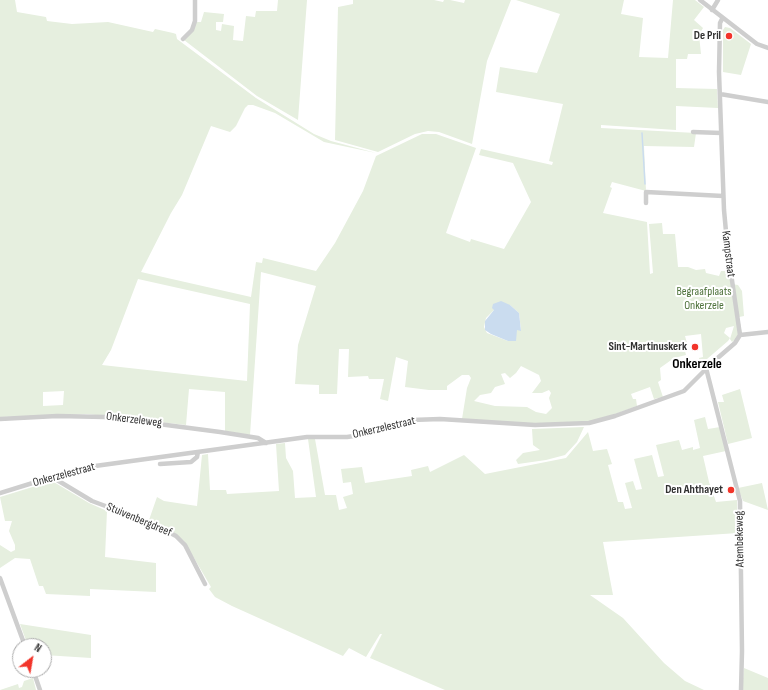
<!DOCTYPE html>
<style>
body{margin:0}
#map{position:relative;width:768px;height:690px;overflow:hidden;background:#fff;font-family:"Sofia Sans Condensed",sans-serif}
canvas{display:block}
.north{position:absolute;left:12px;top:638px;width:40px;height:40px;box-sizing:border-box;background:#fff;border:1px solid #adadad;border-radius:50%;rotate:31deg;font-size:11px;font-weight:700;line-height:16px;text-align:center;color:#313131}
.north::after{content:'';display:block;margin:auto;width:14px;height:18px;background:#f2342a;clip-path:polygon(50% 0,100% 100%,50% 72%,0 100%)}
</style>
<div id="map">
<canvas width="768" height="690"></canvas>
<div class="north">N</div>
</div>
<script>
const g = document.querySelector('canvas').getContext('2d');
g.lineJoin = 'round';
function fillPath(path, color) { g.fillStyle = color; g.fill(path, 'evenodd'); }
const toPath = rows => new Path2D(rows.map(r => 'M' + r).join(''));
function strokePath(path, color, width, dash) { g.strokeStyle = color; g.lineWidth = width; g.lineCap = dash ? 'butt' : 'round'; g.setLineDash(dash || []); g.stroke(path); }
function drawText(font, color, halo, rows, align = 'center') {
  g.font = font + ' "Sofia Sans Condensed",sans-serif'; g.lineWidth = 4; g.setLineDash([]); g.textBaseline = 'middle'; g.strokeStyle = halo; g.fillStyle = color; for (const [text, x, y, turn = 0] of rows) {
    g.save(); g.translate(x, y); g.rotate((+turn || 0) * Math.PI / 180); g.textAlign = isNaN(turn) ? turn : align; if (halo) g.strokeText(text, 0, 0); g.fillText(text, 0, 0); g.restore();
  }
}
fillPath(toPath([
 [0,0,15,0,17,12,46,17,47,21,72,24,108,22,153,32,155,29,173,33,176,34,177,39,256,98,314,134,331,141,376,153,324,142,275,113,253,105,248,105,245,108,236,126,230,132,211,126,182,195,171,213,141,272,251,297,256,262,262,263,263,258,316,271,335,243,363,191,376,156,422,134,436,134,476,148,446,233,470,242,471,239,504,249,531,202,513,163,479,155,481,149,552,165,553,162,549,161,563,104,496,92,500,67,537,73,560,14,516,0,624,0,621,14,643,18,639,57,668,58,673,0,695,0,704,7,694,20,703,28,699,35,701,54,688,54,687,59,676,59,676,88,717,89,718,108,676,106,676,130,601,125,601,128,696,133,694,147,644,146,646,191,612,182,610,187,612,188,603,213,647,222,650,274,653,273,649,224,662,223,663,234,675,234,678,267,688,267,696,270,705,269,706,273,719,276,721,271,729,271,731,284,738,285,742,291,744,316,739,317,742,334,732,342,730,339,734,326,726,328,724,333,730,338,728,341,707,359,701,367,700,367,699,358,703,357,701,334,685,336,687,343,683,343,686,355,674,358,660,368,661,380,658,382,663,397,654,399,650,387,631,394,633,399,636,399,637,406,596,421,542,424,462,419,467,388,471,378,469,375,462,375,447,386,447,390,429,390,405,387,408,361,396,357,388,401,380,399,384,379,369,379,368,376,348,377,349,349,339,349,337,394,319,394,319,385,295,384,298,345,316,286,261,272,250,435,225,431,225,392,189,389,186,425,87,414,0,417],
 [138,279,250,304,247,381,102,365,111,350],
 [510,305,519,313,521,330,517,330,508,341,487,333,484,327,486,318,494,310],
 [521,366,539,375,541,381,532,393,542,393,549,390,551,393,549,398,552,408,546,414,536,412,527,407,495,406,474,401,480,395,491,393,495,387,505,384,501,374,505,373,510,378,516,373],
 [64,391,63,405,43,406,43,392],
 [278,0,307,0,298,120,257,96,184,40,197,22,201,22,204,12,224,14,223,22,216,22,216,30,221,31,222,24,234,26,233,40,243,41,246,16,255,17,256,11,277,11],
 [353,0,434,0,443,2,444,0,450,0,464,3,465,0,511,0,487,61,472,144,439,132,428,131,415,134,378,152,335,140,338,7,353,4],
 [725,27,730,28,751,44,741,75,723,72,723,30],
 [740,389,752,438,728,444,718,402,724,402,722,395],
 [705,417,708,429,720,427,726,451,703,456,709,482,716,502,737,500,738,533,603,542,613,595,590,595,623,618,664,663,685,681,704,690,445,690,370,658,382,634,380,634,366,657,349,648,343,656,232,606,215,597,209,589,211,587,184,541,172,531,149,520,157,497,164,501,197,506,202,455,208,454,210,490,226,490,227,494,279,491,276,444,285,443,286,458,293,471,295,498,316,497,308,439,315,439,325,495,336,495,339,510,347,508,343,497,353,494,351,482,343,483,341,469,362,467,365,483,412,476,411,470,428,466,430,472,464,455,485,474,566,458,588,432,593,451,607,449,612,464,608,465,618,502,623,502,625,509,632,508,625,483,633,481,636,490,642,489,634,459,652,455,658,477,664,476,656,445,679,440,682,450,693,447,693,450,700,448,694,420],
 [584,427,577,442,565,455,546,460,518,464,516,460,523,453,540,450,533,445,532,429],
 [52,481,89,503,107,511,105,557,156,563,156,592,90,589,90,596,46,594,43,586,39,586,30,559,15,558,0,568,0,545,11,552,15,550,15,545,9,531,12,521,5,521,0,497],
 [762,483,768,510,743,501,738,488],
 [20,624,91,635,91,658,44,655,44,646,28,646],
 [744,668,768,678,768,690,742,690],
 [33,678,36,690,0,690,18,684,19,688,22,687,24,681]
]), '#e6efdf');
fillPath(toPath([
 [501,301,510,305,519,313,521,331,517,330,516,341,508,341,491,334,485,330,485,321,494,310,492,308,493,304]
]), '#cadcef');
strokePath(toPath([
 [642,133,645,184]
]), '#cadcef', 1.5);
strokePath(toPath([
 [700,0,757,44,768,48],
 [712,10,718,0],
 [722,19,720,23,719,72,724,210,728,253,740,335],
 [183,39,192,30,195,21,195,0],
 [720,94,768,102],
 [693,132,721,133],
 [646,203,646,192,723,196],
 [740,335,768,332],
 [706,368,740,501,742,651,741,690],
 [0,419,57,416,105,417,220,432,258,438,266,443],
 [160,464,191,462,197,457,198,452],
 [52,477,92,501,151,523,176,536,185,545,205,584],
 [0,493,52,477,95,466,307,437,347,437,368,434,412,420,440,419,535,425,589,423,615,416,684,391,713,362,735,343,740,335],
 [0,578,25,646],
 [33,670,40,690]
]), '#cecece', 4.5);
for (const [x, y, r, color] of [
 [729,36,4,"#f2342a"],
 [695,347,4,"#f2342a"],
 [731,490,4,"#f2342a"]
]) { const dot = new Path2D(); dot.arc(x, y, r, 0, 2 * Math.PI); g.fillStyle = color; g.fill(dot); strokePath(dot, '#fff', 1.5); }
drawText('bold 12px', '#313131', '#fff', [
 ["De Pril",721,36],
 ["Sint-Martinuskerk",687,347],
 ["Den Ahthayet",723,490]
], 'right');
drawText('12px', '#313131', '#fff', [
 ["Kampstraat",728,254,83],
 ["Onkerzeleweg",134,420,7],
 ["Onkerzelestraat",384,428,-13],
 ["Onkerzelestraat",64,475,-15],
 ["Stuivenbergdreef",139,520,23],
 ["Atembekeweg",740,539,-91]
]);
drawText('12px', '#4d713a', '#fff', [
 ["Begraafplaats",704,292],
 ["Onkerzele",704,306]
]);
drawText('bold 14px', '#000', '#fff', [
 ["Onkerzele",697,364]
]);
</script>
